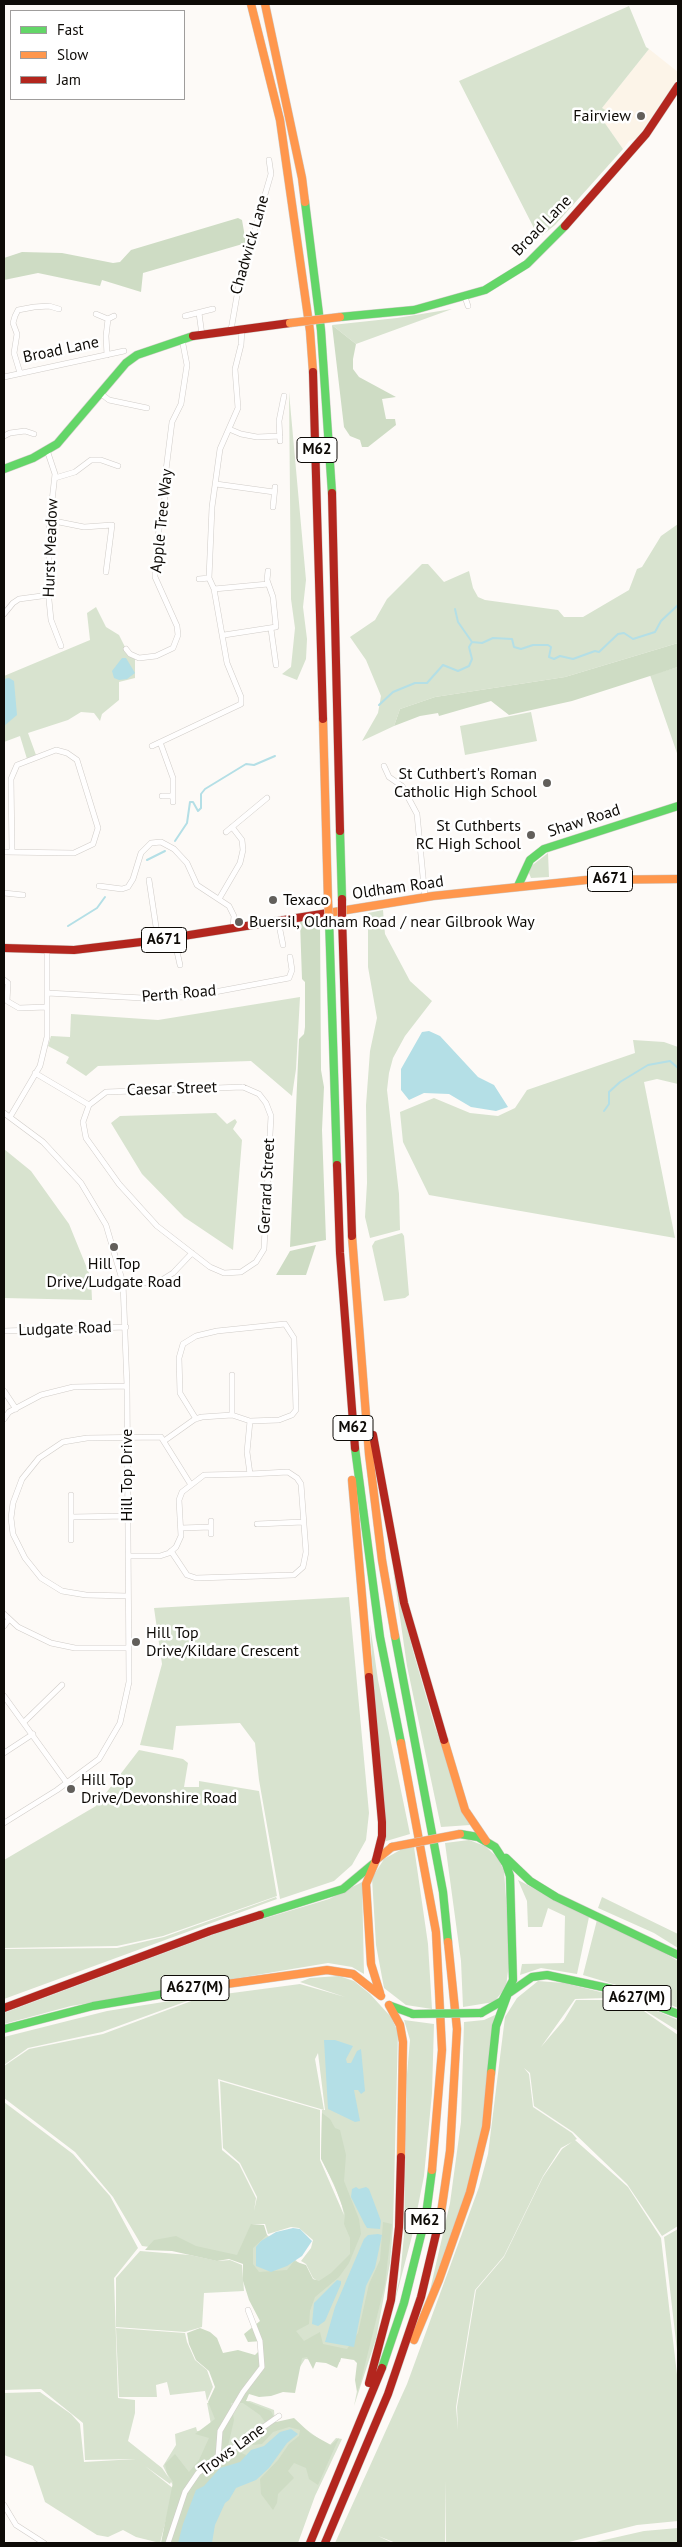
<!DOCTYPE html>
<style>
body{margin:0}
#map{position:relative;width:682px;height:2547px;overflow:hidden;background:#fdfaf7;font-family:"PT Sans",sans-serif}
canvas{display:block}
.frame{position:absolute;inset:0;border:5px solid #0e0b07;pointer-events:none}
.legend{position:absolute;left:10px;top:10px;width:175px;height:90px;box-sizing:border-box;background:#fff;border:1px solid #9f9d9c;margin:0;padding:6px 9px;list-style:none;font-size:15px;color:#0e0b07}
.legend li{display:flex;align-items:center;gap:10px;height:25px}
.legend b{width:25px;border:1px solid #9f9d9c}
</style>
<div id="map">
<canvas width="682" height="2547"></canvas>
<div class="frame"></div>
<ul class="legend">
<li><b style="height:6px;background:#63d668"></b>Fast</li>
<li><b style="height:6px;background:#ff974d"></b>Slow</li>
<li><b style="height:6px;background:#b3261e"></b>Jam</li>
</ul>
</div>
<script>
const g = document.querySelector('canvas').getContext('2d');
g.lineJoin = 'round';
function fillPath(path, color) { g.fillStyle = color; g.fill(path, 'evenodd'); }
const toPath = rows => new Path2D(rows.map(r => 'M' + r).join(''));
function strokePath(path, color, width, dash) { g.strokeStyle = color; g.lineWidth = width; g.lineCap = dash ? 'butt' : 'round'; g.setLineDash(dash || []); g.stroke(path); }
function drawText(font, color, halo, rows, align = 'center') {
  g.font = font + ' "PT Sans",sans-serif'; g.lineWidth = 5; g.setLineDash([]); g.textBaseline = 'middle'; g.strokeStyle = halo; g.fillStyle = color; for (const [text, x, y, turn = 0] of rows) {
    g.save(); g.translate(x, y); g.rotate((+turn || 0) * Math.PI / 180); g.textAlign = isNaN(turn) ? turn : align; if (halo) g.strokeText(text, 0, 0); g.fillText(text, 0, 0); g.restore();
  }
}
fillPath(toPath([
 [649,49,678,72,678,78,637,138,629,141,623,149,602,119,601,109]
]), '#fcf4e8');
fillPath(toPath([
 [629,6,646,47,649,49,602,108,607,111,602,119,623,149,555,225,539,238,459,81],
 [452,309,356,344,332,325,397,318],
 [289,392,306,580,303,607,307,639,306,659,297,680,282,674,291,667,295,628,291,599],
 [678,524,678,643,565,677,435,697,400,709,394,726,362,741,378,713,381,696,366,660,350,637,375,620,387,599,422,564,428,564,444,582,469,571,473,588,478,597,485,600,558,610,564,617,583,617,629,590,637,569,642,567,661,536],
 [96,607,106,627,119,635,129,655,135,658,135,678,119,682,119,700,102,714,100,721,94,713,81,712,68,720,28,733,36,755,27,759,20,736,4,742,4,676,90,640,87,613],
 [678,667,678,756,650,675],
 [531,712,537,741,465,755,460,726],
 [548,853,549,877,531,878,529,873,530,867],
 [383,910,385,934,410,981,432,1001,405,1036,393,1058,389,1073,387,1090,399,1194,400,1230,370,1238,365,1217,367,1183,366,1105,370,1051,377,1018,368,967,368,913],
 [300,997,296,1069,292,1096,251,1061,98,1066,86,1076,66,1063,69,1057,48,1046,51,1036,70,1037,71,1014,158,1020],
 [633,1040,664,1042,678,1047,678,1084,657,1079,644,1082,675,1238,429,1195,403,1142,400,1112,434,1098,470,1113,498,1116,515,1108,527,1090,635,1053],
 [216,1113,227,1124,235,1119,237,1122,233,1129,242,1140,233,1250,184,1217,142,1174,111,1123,120,1116],
 [4,1149,31,1171,69,1224,91,1278,92,1300,4,1298],
 [402,1233,404,1236,409,1295,405,1298,384,1301,372,1246,375,1241],
 [393,1569,413,1651,434,1724,470,1825,441,1827,407,1666],
 [349,1597,369,1813,366,1840,352,1865,334,1881,280,1899,259,1780,255,1743,240,1723,176,1726,173,1750,140,1745,162,1664,154,1608],
 [370,1624,378,1680,410,1834,383,1842],
 [139,1750,183,1759,188,1763,184,1787,199,1787,199,1781,259,1791,277,1896,163,1936,117,1946,4,1948,4,1860,96,1806],
 [469,1840,485,1846,498,1858,504,1871,508,1925,508,1971,506,1987,494,2002,463,2007,461,1961,445,1843],
 [414,1847,428,1944,432,2009,406,2005,384,1988,376,1945,372,1878,384,1859,402,1849],
 [518,1880,589,1917,577,1974,541,1968,520,1975,522,1964,564,1963,565,1916,548,1908,542,1927,528,1927,527,1901],
 [362,1882,364,1974,352,1967,328,1963,71,2006,4,2024,4,2013,223,1931,329,1899],
 [276,1897,277,1899,4,1999,4,1949,117,1948,164,1937],
 [602,1897,678,1934,678,1948,654,1933,598,1908],
 [597,1920,658,1949,678,1961,678,2008,643,1993,583,1975],
 [339,1976,354,1981,370,1994,391,2017,398,2032,393,2227,390,2263,376,2339,354,2406,364,2356,342,2353,340,2362,305,2359,298,2370,263,2349,261,2321,243,2259,142,2246,113,2197,75,2152,4,2098,4,2066,29,2049,103,2034,202,1997,300,1984,345,1997,300,1982,310,1978],
 [318,2053,325,2110,322,2110,321,2157,341,2201,344,2215,320,2160,320,2110,220,2081,223,2148,240,2163,257,2197,254,2211,256,2198,239,2164,222,2150,218,2079,324,2110,315,2059],
 [251,2224,265,2224,268,2234,291,2227,299,2228,313,2240,311,2248,301,2261,306,2264,313,2278,316,2280,313,2282,300,2264,266,2234,251,2226],
 [538,1981,564,1983,629,1999,678,2020,678,2031,641,2008,606,1998,575,1999,541,2047,564,2020,576,2000,604,2000,641,2009,678,2035,678,2226,662,2236,627,2184,573,2132,534,2106,530,2073,524,2068,529,2074,533,2107,572,2133,577,2139,575,2140,628,2187,661,2238,678,2383,678,2521,637,2525,565,2543,446,2543,446,2480,445,2543,396,2543,378,2536,393,2543,335,2543,407,2384,479,2187,488,2154,505,2017,517,1998],
 [572,2142,562,2149,543,2177,504,2257,476,2290,457,2407,458,2430,456,2407,475,2290,504,2256,543,2176,561,2148],
 [201,1996,102,2032,28,2048,4,2065,4,2037,107,2011],
 [495,2015,484,2119,469,2183,428,2299,450,2203,461,2122,464,2022,484,2020],
 [404,2020,434,2024,432,2093,424,2176,412,2236,390,2320,400,2277,404,2235,407,2074,410,2040],
 [4,2102,73,2154,110,2196,138,2248,114,2278,118,2398,135,2400,135,2413,128,2441,162,2468,169,2478,163,2466,176,2445,175,2434,196,2427,197,2431,212,2430,207,2403,250,2401,274,2410,275,2424,293,2420,329,2446,336,2438,342,2439,315,2496,298,2543,163,2543,176,2490,171,2482,170,2484,145,2466,174,2489,160,2543,136,2537,123,2530,108,2537,97,2535,45,2502,33,2466,4,2455,4,2393,40,2392,71,2414,80,2424,84,2462,136,2459,85,2460,83,2423,41,2389,4,2390],
 [678,2229,678,2359,664,2237],
 [140,2251,190,2255,218,2261,230,2260,242,2265,244,2291,204,2293,202,2327,185,2332,116,2327,116,2278],
 [116,2328,185,2333,187,2342,195,2360,207,2370,213,2387,207,2401,205,2391,170,2395,167,2382,156,2385,157,2397,119,2397],
 [678,2528,678,2543,591,2543,644,2531]
]), '#d8e3cf');
fillPath(toPath([
 [238,218,242,220,246,243,143,273,141,292,102,280,100,286,38,273,4,280,4,258,22,252,62,253,113,263,120,262,131,250],
 [332,325,356,344,353,359,353,369,359,377,396,397,382,399,386,419,395,419,396,425,368,447,362,447,360,440,350,436,344,427],
 [678,643,678,667,572,701,509,715,491,701,439,716,438,713,420,716,394,726,400,709,435,697,565,677],
 [320,919,321,1070,324,1087,322,1130,326,1240,290,1247,299,1039,304,1034,305,1027,305,982,302,979,300,922],
 [316,1245,306,1275,276,1275,290,1251],
 [322,2113,330,2119,335,2128,340,2130,346,2155,344,2181,359,2219,361,2234,349,2263,339,2277,315,2297,310,2311,309,2324,296,2331,304,2341,320,2332,323,2344,347,2349,358,2333,369,2284,380,2260,383,2222,392,2224,385,2284,360,2385,357,2392,355,2380,357,2363,354,2360,341,2358,337,2368,326,2363,316,2362,313,2369,307,2357,302,2358,295,2393,283,2392,271,2396,259,2397,249,2394,246,2401,271,2411,276,2422,294,2418,311,2434,331,2445,339,2438,318,2485,309,2479,306,2468,294,2463,288,2471,294,2478,278,2494,277,2503,273,2510,261,2494,260,2479,278,2460,289,2444,299,2436,300,2430,289,2427,273,2432,262,2444,252,2445,265,2422,260,2415,243,2403,231,2403,234,2420,226,2455,235,2450,246,2455,244,2463,226,2467,183,2540,176,2543,161,2543,173,2482,167,2473,165,2464,175,2454,189,2472,199,2460,209,2438,195,2434,215,2419,208,2402,215,2387,209,2371,196,2360,189,2344,187,2333,200,2328,210,2332,217,2338,223,2353,238,2350,255,2355,263,2347,262,2341,248,2342,244,2334,260,2321,249,2300,243,2281,243,2264,229,2259,217,2261,172,2251,145,2250,154,2240,176,2236,196,2246,237,2255,251,2224,264,2225,267,2235,253,2248,253,2264,259,2272,287,2270,294,2261,306,2265,313,2279,319,2281,331,2273,350,2254,350,2238,344,2224,345,2214,334,2184,321,2159]
]), '#cedcc4');
fillPath(toPath([
 [122,658,126,658,135,673,127,679,119,680,114,678,112,671],
 [9,678,14,681,17,715,4,726,4,679],
 [429,1031,440,1036,478,1077,494,1085,508,1107,496,1111,471,1107,449,1094,424,1093,409,1100,401,1090,401,1069,422,1032],
 [324,2040,335,2040,353,2046,346,2059,347,2063,351,2063,357,2051,361,2049,365,2091,361,2094,358,2090,354,2090,360,2121,355,2122,328,2109],
 [356,2187,359,2189,366,2187,369,2189,381,2221,380,2229,367,2228,364,2223,351,2197,352,2189],
 [293,2228,300,2229,312,2241,302,2256,287,2266,271,2272,256,2266,256,2247,261,2241,276,2232],
 [378,2234,382,2235,375,2268,366,2286,354,2347,325,2342,335,2307,364,2239,368,2235],
 [337,2280,341,2281,341,2284,325,2321,318,2326,312,2324,314,2303],
 [291,2429,298,2434,287,2443,269,2468,256,2480,236,2488,229,2500,225,2503,215,2525,212,2543,178,2543,183,2524,196,2490,204,2486,220,2468,240,2462,251,2450,264,2446,280,2432]
]), '#b4dfe6');
strokePath(toPath([
 [455,609,458,622,472,642],
 [379,705,393,692,415,683,427,683,443,665,458,671,469,666,472,659,469,647,472,642,482,643,493,638,512,639,514,647,521,649,533,645,548,645,551,647,549,657,554,659,560,656,573,659,595,651,599,652,618,634,624,633,633,639,655,632,661,621,678,605],
 [175,841,187,823,190,802,193,802,198,811,201,808,201,794,205,789,246,764,254,765,275,756],
 [147,860,165,851],
 [68,926,97,908,105,897],
 [604,1111,609,1104,609,1092,620,1082,648,1065,670,1061,678,1068]
]), '#b4dfe6', 2);
const street = toPath([
 [465,297,468,306],
 [199,313,202,335],
 [96,314,108,319,114,316],
 [185,316,213,309],
 [231,330,239,284,271,174,269,160],
 [107,355,106,336,108,319],
 [20,373,14,353,17,334,13,323,15,316,18,310,34,307,49,306,59,309],
 [4,377,124,351],
 [100,393,109,400,147,408],
 [229,429,241,434,257,437,280,436],
 [4,436,10,433,25,431,34,434],
 [280,441,279,421,284,396],
 [47,450,55,474,49,528,49,600,51,620,61,646],
 [55,478,75,472,91,460,101,460,118,466],
 [216,484,274,492],
 [273,507,275,487],
 [49,520,84,527,112,525,106,572],
 [199,579,209,578],
 [214,589,268,584],
 [4,614,13,603,19,599,49,595],
 [271,629,276,665],
 [224,635,276,627,273,597,267,580,268,571],
 [126,649,130,654,139,658,156,656,173,648,178,635,177,626,155,577,155,567,159,529,165,505,164,486,172,422,181,404,187,365,182,339],
 [160,742,173,778,173,802],
 [152,746,241,704,241,697,227,663,214,589,209,578,212,507,220,449,238,408,235,369,241,345,242,329],
 [384,766,389,777,402,786,417,814,425,897],
 [162,796,173,796],
 [226,832,267,798],
 [4,852,74,853,93,844,98,828,77,760,67,753,56,750,17,765,11,779,12,852],
 [149,880,158,940],
 [99,886,122,889,128,887,133,879,141,853,151,843,161,842,174,849,187,863,197,885,229,906,234,916,233,928],
 [4,893,23,895],
 [219,899,240,863,243,850,242,840,232,827],
 [278,920,283,945],
 [174,938,180,965],
 [4,980,8,983,7,1001,19,1008,47,1007],
 [47,993,143,998,188,997,289,978,292,970,290,957],
 [35,1073,89,1105],
 [243,1087,259,1094,266,1103,271,1116,264,1249,256,1262,241,1272,224,1273,210,1267,157,1226,119,1184,86,1138,83,1122,89,1105,106,1092,243,1087],
 [4,1113,43,1142,81,1183,106,1225,123,1283,127,1386,129,1682,120,1723,99,1759,57,1790,4,1823],
 [10,1117,40,1066,47,1037,47,950],
 [123,1283,157,1283,173,1273,192,1253],
 [4,1331,126,1327],
 [4,1391,16,1409],
 [232,1415,232,1375],
 [4,1419,9,1412,41,1395,73,1387,127,1386],
 [164,1441,195,1419,202,1417,232,1415,250,1421,279,1420,292,1415,296,1410,294,1338,285,1324,217,1331,196,1336,183,1344,179,1358,180,1393,196,1419],
 [71,1495,71,1540],
 [71,1517,127,1516],
 [211,1521,211,1534],
 [257,1524,303,1522],
 [181,1528,211,1527],
 [171,1551,187,1575,196,1578,294,1575,303,1567,306,1552,301,1484,297,1478,288,1472,250,1474,247,1452,250,1421],
 [128,1556,160,1556,169,1553,176,1547,181,1536,179,1500,182,1492,204,1475,250,1474],
 [128,1596,86,1595,62,1591,41,1578,25,1558,13,1534,11,1518,13,1503,22,1479,39,1458,63,1442,87,1438,161,1437,191,1485],
 [4,1614,18,1627,51,1643,75,1648,129,1648],
 [4,1626,9,1619],
 [4,1696,67,1783],
 [24,1722,62,1685],
 [4,1753,33,1734],
 [218,2458,220,2431,243,2392,262,2367,260,2341,248,2310],
 [4,2505,16,2525,44,2543],
 [168,2543,185,2492,198,2473,279,2416]
]);
const fast = toPath([
 [305,202,321,330,332,493],
 [340,317,414,310,485,290,527,264,565,226],
 [4,469,33,458,57,444,126,363,137,355,193,336],
 [340,831,342,899],
 [518,886,530,860,544,849,678,806],
 [329,918,337,1165],
 [355,1448,380,1637,401,1743],
 [395,1636,443,1892,448,1942],
 [460,1834,478,1837,495,1847,506,1864,510,1876,513,1980,502,2001,481,2013],
 [506,1858,530,1881,556,1897,678,1955],
 [260,1915,343,1889,373,1864],
 [509,1993,532,1977,547,1975,612,1989,678,2014],
 [391,2006,413,2014],
 [4,2029,93,2006,205,1987],
 [491,2073,496,2026,507,1996],
 [382,2368,404,2303,426,2215,432,2170]
]);
const slow = toPath([
 [251,4,280,120,310,331,313,372],
 [265,4,302,178,305,202],
 [323,719,328,901],
 [328,913,433,896,586,880,678,879],
 [352,1236,369,1454,382,1560,395,1636],
 [352,1480,369,1677],
 [444,1740,465,1810,486,1841],
 [401,1743,436,1932,442,2050,432,2170],
 [205,1987,327,1970,353,1974,381,1996],
 [380,1993,371,1964,366,1884,376,1860,392,1847],
 [389,2005,400,2025,403,2042,401,2157],
 [441,2213,450,2151,457,2029,448,1942],
 [414,2340,439,2280,470,2192,486,2127,491,2073]
]);
const jam = toPath([
 [565,226,646,134,678,86],
 [193,336,290,323],
 [313,372,323,719],
 [332,493,340,831],
 [342,916,352,1236],
 [4,948,74,950,158,940,328,913],
 [337,1165,340,1253,355,1448],
 [373,1435,404,1603,444,1740],
 [369,1677,382,1822,382,1836,376,1860],
 [4,2008,210,1931,260,1915],
 [369,2383,391,2300,399,2227,401,2157],
 [310,2543,382,2368],
 [325,2543,388,2394,421,2297,441,2213]
]);
strokePath(street, '#d0ccc8', 6);
strokePath(fast, '#d0ccc8', 9);
strokePath(slow, '#d0ccc8', 9);
strokePath(jam, '#d0ccc8', 9);
strokePath(street, '#fffefe', 5);
strokePath(fast, '#63d668', 8);
strokePath(slow, '#ff974d', 8);
strokePath(jam, '#b3261e', 8);
const fastBridge = toPath([
 [413,2014,481,2013]
]);
const slowBridge = toPath([
 [290,323,340,317],
 [328,901,329,918],
 [392,1847,460,1834]
]);
const jamBridge = toPath([
 [342,899,342,916]
]);
strokePath(fastBridge, '#d0ccc8', 9, []);
strokePath(slowBridge, '#d0ccc8', 9, []);
strokePath(jamBridge, '#d0ccc8', 9, []);
strokePath(fastBridge, '#63d668', 8);
strokePath(slowBridge, '#ff974d', 8);
strokePath(jamBridge, '#b3261e', 8);
for (const [x, y, r, color] of [
 [641,116,5,"#625f5b"],
 [547,783,5,"#625f5b"],
 [531,835,5,"#625f5b"],
 [273,900,5,"#625f5b"],
 [239,922,5,"#625f5b"],
 [114,1247,5,"#625f5b"],
 [136,1642,5,"#625f5b"],
 [71,1789,5,"#625f5b"]
]) { const dot = new Path2D(); dot.arc(x, y, r, 0, 2 * Math.PI); g.fillStyle = color; g.fill(dot); strokePath(dot, '#fff', 2); }
for (const [x, y, w] of [
 [317,450,40],
 [610,879,45],
 [164,940,45],
 [353,1428,40],
 [195,1988,68],
 [637,1998,68],
 [425,2221,40]
]) { const box = new Path2D(); box.roundRect(x - w / 2, y - 12.5, w, 25, 4); g.fillStyle = '#fff'; g.fill(box); strokePath(box, '#0e0b07', 1); }
drawText('bold 15px', '#0e0b07', null, [
 ["M62",317,450],
 ["A671",610,879],
 ["A671",164,940],
 ["M62",353,1428],
 ["A627(M)",195,1988],
 ["A627(M)",637,1998],
 ["M62",425,2221]
]);
drawText('16px', '#0e0b07', '#fff', [
 ["Fairview",631,116,"right"],
 ["St Cuthbert's Roman",537,774,"right"],
 ["Catholic High School",537,792,"right"],
 ["St Cuthberts",521,826,"right"],
 ["RC High School",521,844,"right"],
 ["Texaco",283,900],
 ["Buersil, Oldham Road / near Gilbrook Way",249,922],
 ["Hill Top",114,1264,"center"],
 ["Drive/Ludgate Road",114,1282,"center"],
 ["Hill Top",146,1633],
 ["Drive/Kildare Crescent",146,1651],
 ["Hill Top",81,1780],
 ["Drive/Devonshire Road",81,1798]
], 'left');
drawText('16px', '#0e0b07', '#fff', [
 ["Broad Lane",542,226,-46],
 ["Chadwick Lane",250,245,-74],
 ["Broad Lane",61,350,-12],
 ["Apple Tree Way",162,521,-84],
 ["Hurst Meadow",51,548,-88],
 ["Shaw Road",584,821,-18],
 ["Oldham Road",398,888,-8],
 ["Perth Road",179,994,-5],
 ["Caesar Street",172,1089,-2],
 ["Gerrard Street",267,1186,-87],
 ["Ludgate Road",65,1329,-2],
 ["Hill Top Drive",127,1475,-90],
 ["Trows Lane",232,2450,-36]
]);
</script>
